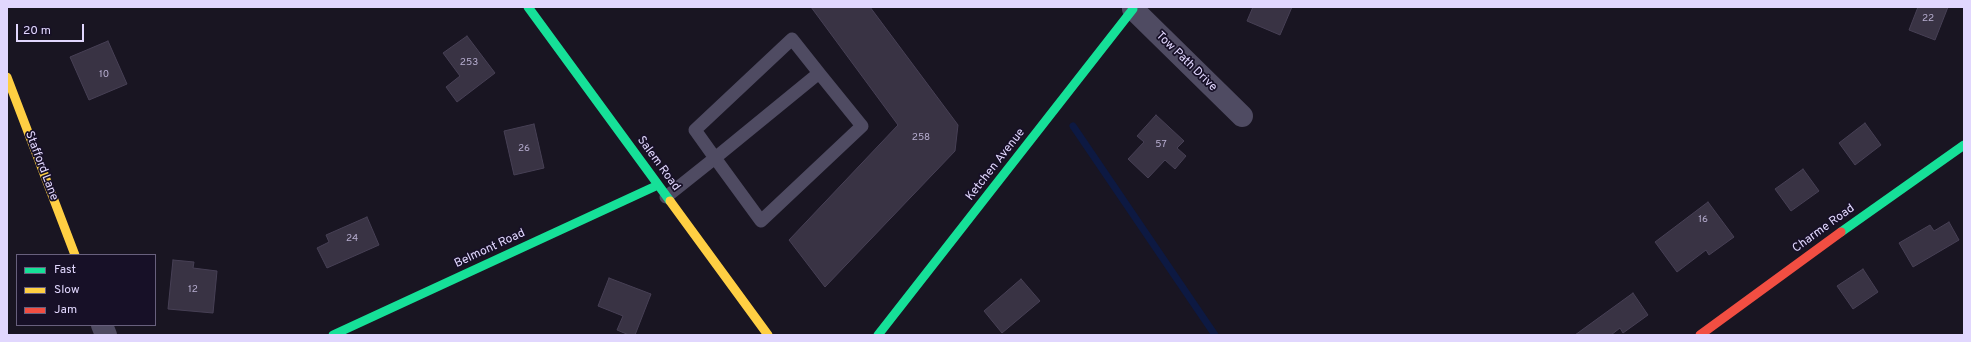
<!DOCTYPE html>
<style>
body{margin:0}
#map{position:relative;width:1971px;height:342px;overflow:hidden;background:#191522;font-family:Overpass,sans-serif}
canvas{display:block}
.frame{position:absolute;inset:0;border:8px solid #e1d7fe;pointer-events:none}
.legend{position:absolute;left:16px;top:254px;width:140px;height:72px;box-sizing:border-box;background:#171027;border:1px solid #68607d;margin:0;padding:5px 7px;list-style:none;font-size:12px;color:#e1d7fe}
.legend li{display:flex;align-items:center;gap:8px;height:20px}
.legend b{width:20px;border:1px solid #68607d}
.scale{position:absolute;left:16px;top:24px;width:68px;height:18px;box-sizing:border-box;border:2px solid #e1d7fe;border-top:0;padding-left:5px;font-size:12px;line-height:14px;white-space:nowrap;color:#e1d7fe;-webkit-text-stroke:3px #171027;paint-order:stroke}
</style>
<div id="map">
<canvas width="1971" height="342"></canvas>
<div class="frame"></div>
<ul class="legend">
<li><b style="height:5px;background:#16e098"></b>Fast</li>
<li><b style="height:5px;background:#ffcf43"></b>Slow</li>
<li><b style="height:5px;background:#f24e42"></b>Jam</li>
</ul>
<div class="scale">20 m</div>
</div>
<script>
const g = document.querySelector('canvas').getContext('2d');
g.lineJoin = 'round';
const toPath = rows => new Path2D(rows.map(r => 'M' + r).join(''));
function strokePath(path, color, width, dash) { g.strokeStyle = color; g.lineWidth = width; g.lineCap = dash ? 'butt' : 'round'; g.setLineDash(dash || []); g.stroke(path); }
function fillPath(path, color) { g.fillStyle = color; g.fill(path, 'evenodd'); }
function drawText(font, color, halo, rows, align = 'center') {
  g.font = font + ' Overpass,sans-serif'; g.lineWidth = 3.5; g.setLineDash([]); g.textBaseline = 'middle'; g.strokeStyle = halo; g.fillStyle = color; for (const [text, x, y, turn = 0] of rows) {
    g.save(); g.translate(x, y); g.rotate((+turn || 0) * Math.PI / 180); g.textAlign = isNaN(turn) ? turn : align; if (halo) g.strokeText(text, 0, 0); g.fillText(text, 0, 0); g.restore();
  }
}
strokePath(toPath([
 [1073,126,1215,335]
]), '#0d1942', 7);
const building = toPath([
 [811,7,870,7,958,125,955,151,825,287,789,240,898,125,811,7],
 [1253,7,1292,7,1280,35,1247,21,1253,7],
 [1918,7,1948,7,1935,40,1909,30,1918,7],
 [467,36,495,73,457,102,446,87,460,76,443,53,467,36],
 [108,41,127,84,89,100,70,57,108,41],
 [1156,115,1184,141,1177,148,1186,156,1175,169,1165,160,1148,178,1128,159,1144,142,1137,136,1156,115],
 [1865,123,1881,145,1855,165,1839,143,1865,123],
 [534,124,544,168,514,175,504,131,534,124],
 [1803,169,1819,191,1791,211,1775,189,1803,169],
 [1708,202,1734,237,1709,255,1706,250,1677,272,1655,242,1708,202],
 [367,217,379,245,327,268,317,248,329,242,326,235,367,217],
 [1949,222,1959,240,1913,267,1899,243,1930,225,1934,231,1949,222],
 [173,260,194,262,193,268,217,271,213,313,168,309,173,260],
 [1863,269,1878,292,1853,309,1837,286,1863,269],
 [609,278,651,294,635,335,629,335,617,330,623,316,598,306,609,278],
 [1021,279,1040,301,1002,333,984,311,1021,279],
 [1633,293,1648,315,1623,333,1620,328,1611,335,1575,335,1633,293]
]);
fillPath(building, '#393344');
strokePath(building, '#474055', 1);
strokePath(toPath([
 [666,197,715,158,819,73,792,39,695,130,715,158,761,221,862,126,819,73]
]), '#4f4b62', 13);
strokePath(toPath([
 [1133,7,1133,9,1242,116],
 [102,325,106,335]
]), '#4f4b62', 22);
strokePath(toPath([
 [528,7,670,201],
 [1841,232,1964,145],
 [333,335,658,185],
 [878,335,1133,9]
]), '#16e098', 9);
strokePath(toPath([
 [7,77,75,255],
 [670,201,768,335]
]), '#ffcf43', 9);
strokePath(toPath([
 [1700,335,1841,232]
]), '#f24e42', 9);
drawText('10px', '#b7aed0', null, [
 ["22",1928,19],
 ["253",469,63],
 ["10",104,75],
 ["258",921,138],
 ["57",1161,145],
 ["26",524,149],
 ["16",1703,220],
 ["24",352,239],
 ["12",193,290]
]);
drawText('12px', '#e1d7fe', '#171027', [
 ["Tow Path Drive",1186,62,44],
 ["Salem Road",658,164,54],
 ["Ketchen Avenue",996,165,-52],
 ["Stafford Lane",41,166,69],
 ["Charme Road",1824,229,-36],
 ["Belmont Road",490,249,-25]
]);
</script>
